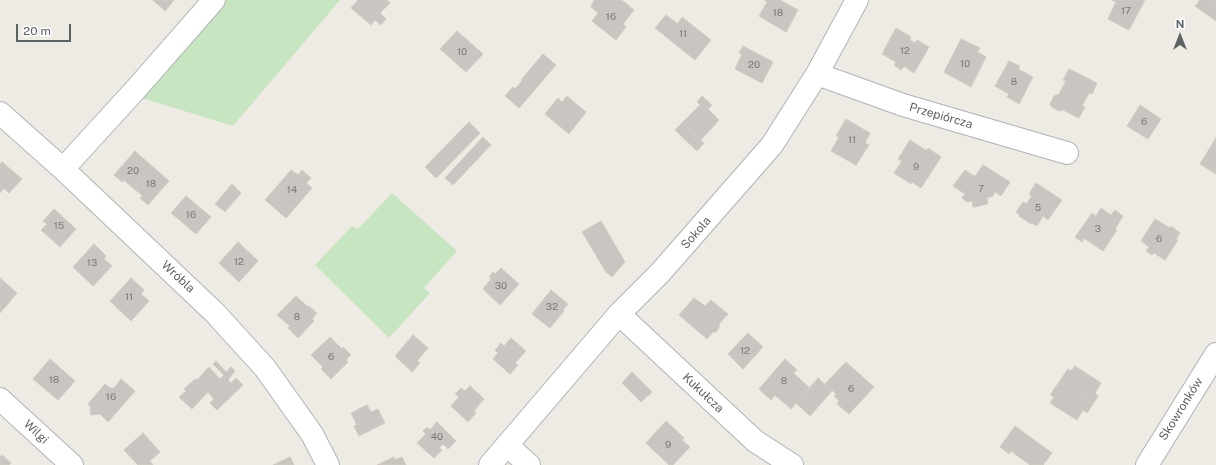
<!DOCTYPE html>
<meta charset="utf-8">
<style>
body{margin:0}
#map{position:relative;width:1216px;height:465px;overflow:hidden;background:#eeeae4;font-family:"Public Sans",sans-serif}
canvas{display:block}
.north{position:absolute;left:1160px;top:16px;width:40px;height:40px;-webkit-text-stroke:3px #fff;paint-order:stroke;rotate:0deg;font-size:11px;font-weight:700;line-height:16px;text-align:center;color:#5c6164}
.north::after{content:'';display:block;margin:auto;width:14px;height:18px;background:#5c6164;clip-path:polygon(50% 0,100% 100%,50% 72%,0 100%)}
.scale{position:absolute;left:16px;top:24px;width:55px;height:18px;box-sizing:border-box;border:2px solid #5c6164;border-top:0;padding-left:5px;font-size:12px;line-height:14px;white-space:nowrap;color:#5c6164;-webkit-text-stroke:3px #fff;paint-order:stroke}
</style>
<div id="map">
<canvas width="1216" height="465"></canvas>
<div class="north">N</div>
<div class="scale">20 m</div>
</div>
<script>
const g = document.querySelector('canvas').getContext('2d');
g.lineJoin = 'round';
function fillPath(path, color) { g.fillStyle = color; g.fill(path, 'evenodd'); }
const toPath = rows => new Path2D(rows.map(r => 'M' + r).join(''));
function strokePath(path, color, width, dash) { g.strokeStyle = color; g.lineWidth = width; g.lineCap = dash ? 'butt' : 'round'; g.setLineDash(dash || []); g.stroke(path); }
function drawText(font, color, halo, rows, align = 'center') {
  g.font = font + ' "Public Sans",sans-serif'; g.lineWidth = 4; g.setLineDash([]); g.textBaseline = 'middle'; g.strokeStyle = halo; g.fillStyle = color; for (const [text, x, y, turn = 0] of rows) {
    g.save(); g.translate(x, y); g.rotate((+turn || 0) * Math.PI / 180); g.textAlign = isNaN(turn) ? turn : align; if (halo) g.strokeText(text, 0, 0); g.fillText(text, 0, 0); g.restore();
  }
}
fillPath(toPath([
 [224,0,340,0,233,126,142,98],
 [392,193,457,251,424,288,430,293,389,338,315,265,352,226,358,229]
]), '#c8e5c1');
const building = toPath([
 [153,0,174,0,165,11,153,0],
 [358,0,387,0,390,3,380,13,386,19,381,25,375,20,371,25,351,8,358,0],
 [594,0,622,0,634,10,623,24,626,27,616,40,592,21,598,13,591,7,594,0],
 [764,0,780,0,798,10,786,32,759,16,767,2,764,0],
 [1112,0,1145,0,1129,30,1108,19,1116,2,1112,0],
 [1200,0,1216,0,1216,21,1195,6,1200,0],
 [666,15,678,24,682,17,711,40,695,60,655,28,666,15],
 [896,28,911,37,910,40,915,43,917,40,929,47,914,73,904,66,901,70,894,65,896,62,882,54,896,28],
 [457,31,483,54,466,72,440,49,457,31],
 [961,39,980,48,977,52,986,57,971,87,944,72,961,39],
 [743,46,773,62,762,83,735,69,742,54,739,53,743,46],
 [543,54,556,65,519,108,505,96,513,87,515,89,522,81,521,80,543,54],
 [1009,61,1020,66,1018,69,1033,77,1019,104,1007,97,1009,94,995,86,1009,61],
 [1069,69,1097,83,1092,94,1089,93,1082,106,1085,107,1079,118,1063,110,1059,111,1052,107,1050,104,1054,96,1059,94,1066,81,1063,80,1069,69],
 [567,96,586,112,569,134,545,114,558,98,562,102,567,96],
 [702,96,712,105,708,109,719,120,701,140,682,123,700,105,697,102,702,96],
 [1140,105,1161,119,1148,139,1127,126,1140,105],
 [846,119,870,133,865,143,869,145,856,165,831,151,839,137,836,136,846,119],
 [469,122,480,133,436,178,425,167,469,122],
 [682,123,704,143,697,151,675,130,682,123],
 [483,137,491,145,453,185,445,178,483,137],
 [1216,138,1216,174,1200,164,1216,138],
 [910,140,927,151,928,148,941,157,921,188,912,182,911,184,894,173,902,161,898,159,910,140],
 [135,151,152,166,133,188,124,180,122,182,114,175,135,151],
 [2,162,22,179,9,193,4,188,0,193,0,164,2,162],
 [983,165,1010,182,1001,196,995,192,993,196,987,198,988,203,987,204,975,207,973,207,972,201,967,202,962,198,965,194,953,186,965,170,974,176,976,175,983,165],
 [152,166,169,181,148,205,140,198,143,196,133,188,152,166],
 [291,170,298,175,302,170,311,178,306,183,312,188,293,210,272,192,291,170],
 [1036,183,1062,200,1048,220,1043,216,1037,226,1032,223,1031,224,1019,216,1020,215,1016,212,1023,202,1026,204,1032,196,1029,194,1036,183],
 [232,184,241,193,225,212,215,204,232,184],
 [272,192,293,210,286,218,265,200,272,192],
 [186,196,211,217,196,234,171,213,186,196],
 [1101,208,1111,215,1115,210,1123,216,1115,229,1117,230,1103,251,1084,238,1082,242,1075,237,1092,213,1096,216,1101,208],
 [54,209,76,229,60,247,41,230,47,224,43,221,54,209],
 [1155,219,1170,228,1171,226,1180,233,1176,239,1178,240,1165,260,1154,253,1152,255,1146,251,1149,247,1141,241,1155,219],
 [601,221,625,262,612,277,606,272,582,232,601,221],
 [238,242,258,261,239,282,219,263,238,242],
 [94,244,106,256,104,259,112,266,93,286,73,267,94,244],
 [501,268,519,284,500,305,483,289,491,279,489,277,493,272,495,274,501,268],
 [0,278,17,293,0,313,0,278],
 [131,278,144,290,141,294,149,301,131,321,110,301,131,278],
 [551,290,568,304,563,310,564,311,550,328,532,314,551,290],
 [296,296,308,307,309,306,317,313,312,319,314,321,298,338,288,328,290,326,277,315,296,296],
 [694,298,705,306,711,300,728,314,719,324,719,328,716,332,713,332,707,339,679,315,694,298],
 [748,333,763,347,743,369,728,354,748,333],
 [413,335,428,348,417,361,420,363,412,372,395,356,413,335],
 [330,337,342,349,343,347,351,355,346,360,348,362,331,379,321,369,323,367,311,355,330,337],
 [511,338,526,351,515,363,518,365,510,374,493,359,498,353,495,350,501,343,504,346,511,338],
 [50,359,75,381,58,400,33,379,50,359],
 [785,359,797,370,793,373,810,388,791,409,775,395,771,400,759,389,785,359],
 [216,361,226,372,231,367,235,371,228,380,231,383,236,378,243,385,217,410,210,403,214,399,208,392,192,409,179,397,186,391,184,389,195,379,197,380,209,367,220,379,224,375,213,364,216,361],
 [846,362,874,387,849,414,837,404,839,401,834,396,836,394,825,384,846,362],
 [1075,366,1101,383,1095,393,1098,396,1093,404,1059,382,1068,369,1071,371,1075,366],
 [632,372,652,392,641,402,622,383,632,372],
 [818,378,832,391,810,416,796,403,818,378],
 [121,379,135,391,108,422,100,414,91,415,90,406,88,404,105,384,110,388,114,388,121,379],
 [1059,382,1093,404,1087,413,1083,410,1077,420,1050,403,1054,397,1050,395,1059,382],
 [470,386,484,399,474,411,476,413,468,422,451,406,459,397,455,394,461,388,465,391,470,386],
 [367,405,371,412,378,409,385,423,359,436,354,426,357,425,351,413,367,405],
 [666,421,684,438,682,440,690,447,673,465,669,465,646,443,666,421],
 [437,422,456,441,448,449,443,444,439,448,442,450,434,458,417,443,426,434,423,431,427,427,430,430,437,422],
 [1015,426,1052,453,1043,465,1030,465,1011,451,1009,454,1000,447,1015,426],
 [143,433,160,452,150,461,153,465,138,465,124,450,143,433],
 [2,455,11,463,9,465,0,465,0,457,2,455],
 [290,457,294,465,273,465,290,457],
 [394,457,395,460,402,457,406,465,377,465,394,457]
]);
fillPath(building, '#cac5c1');
strokePath(building, '#d3cac2', 1);
const minor = toPath([
 [817,74,903,105,1067,153],
 [0,113,63,169,215,313,265,368,312,434,328,465],
 [63,169,136,89,214,0],
 [619,314,755,441,792,465],
 [0,399,72,465],
 [507,445,529,465],
 [490,465,619,314,660,273,772,145,817,74,857,0],
 [1147,465,1216,354]
]);
strokePath(minor, '#afb3b6', 24);
strokePath(minor, '#fff', 22);
drawText('10px', '#787a7b', null, [
 ["17",1126,11],
 ["18",778,13],
 ["16",611,17],
 ["11",683,34],
 ["12",905,51],
 ["10",462,52],
 ["10",965,64],
 ["20",754,65],
 ["8",1014,82],
 ["6",1144,122],
 ["11",852,140],
 ["9",916,167],
 ["20",133,171],
 ["18",151,184],
 ["7",981,189],
 ["14",292,190],
 ["5",1038,208],
 ["16",191,215],
 ["15",59,226],
 ["3",1098,229],
 ["6",1159,239],
 ["12",239,262],
 ["13",92,263],
 ["30",501,286],
 ["11",129,297],
 ["32",552,307],
 ["8",297,317],
 ["12",745,351],
 ["6",331,357],
 ["18",54,380],
 ["8",784,381],
 ["6",851,389],
 ["16",111,397],
 ["40",437,437],
 ["9",668,445]
]);
drawText('12px', '#5c6164', '#fff', [
 ["Przepiórcza",941,116,16],
 ["Sokola",696,233,-49],
 ["Wróbla",178,277,43],
 ["Kukułcza",703,393,43],
 ["Skowronków",1181,409,-58],
 ["Wilgi",36,432,43]
]);
</script>
